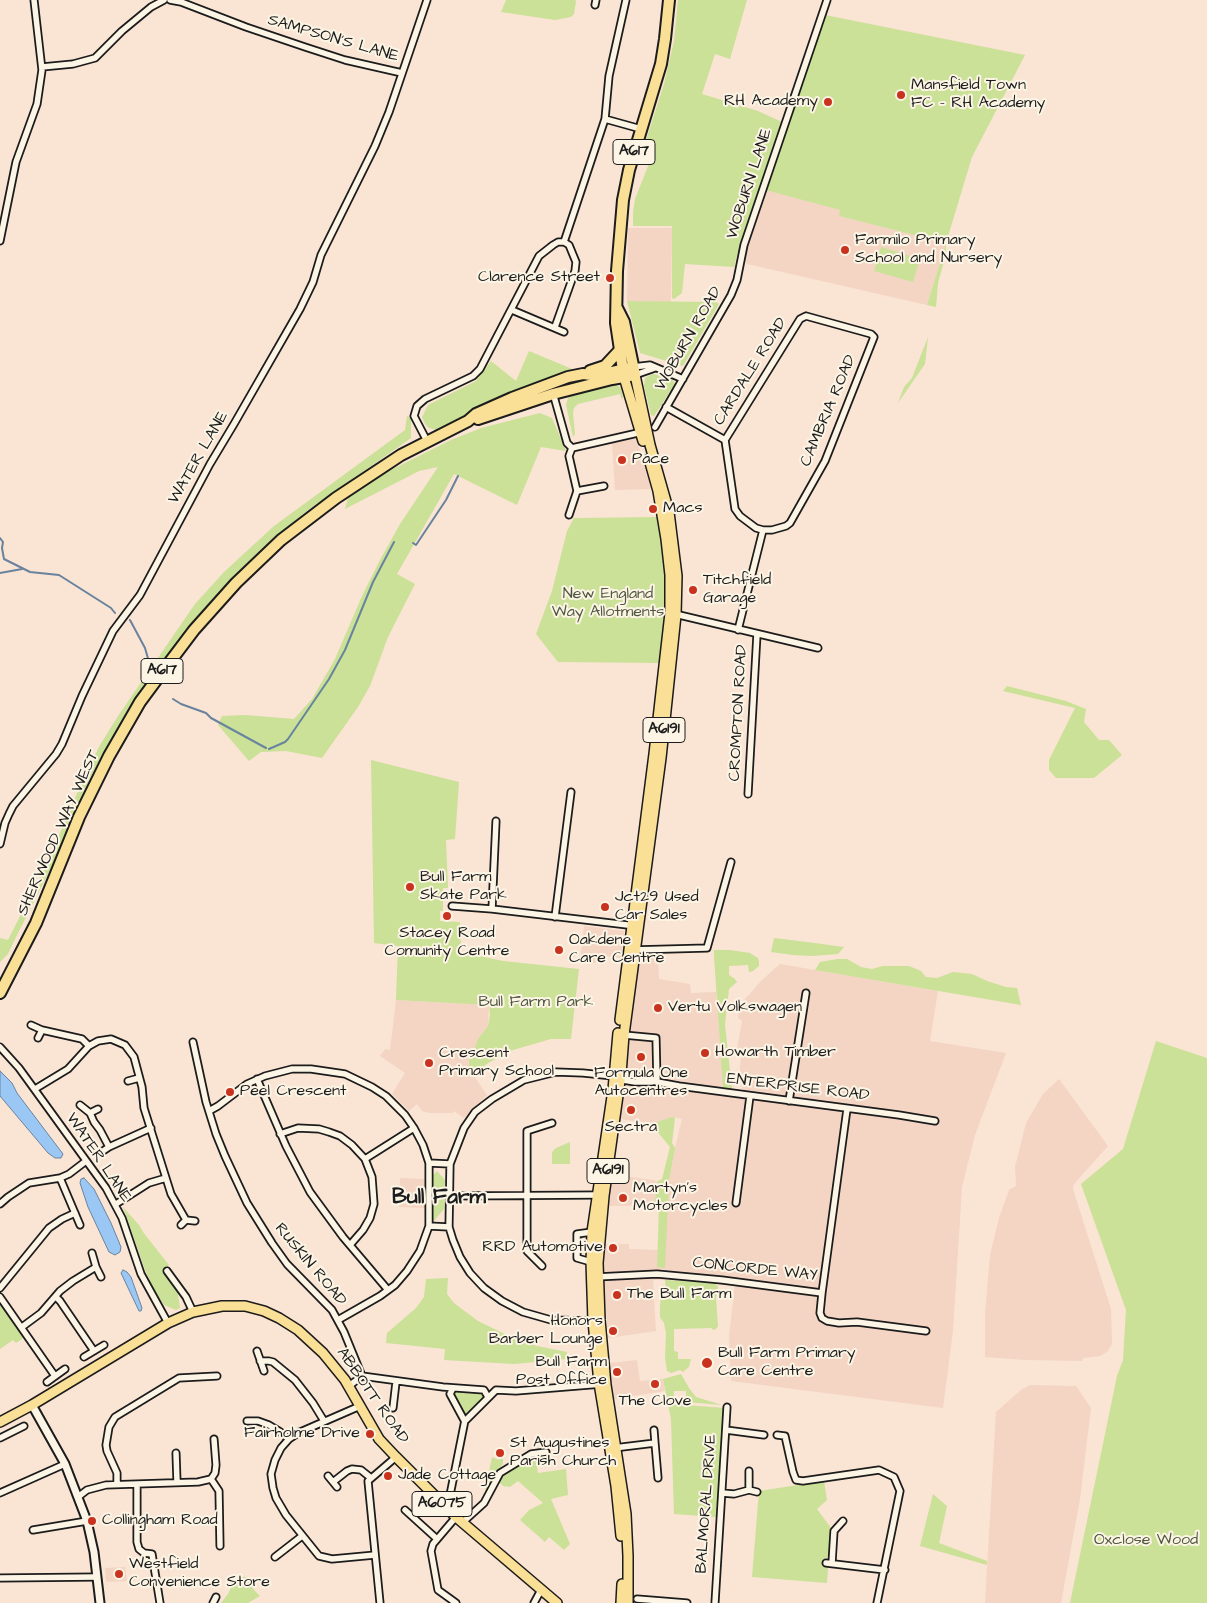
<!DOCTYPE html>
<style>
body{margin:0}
canvas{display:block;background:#fae4d3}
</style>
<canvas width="1207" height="1603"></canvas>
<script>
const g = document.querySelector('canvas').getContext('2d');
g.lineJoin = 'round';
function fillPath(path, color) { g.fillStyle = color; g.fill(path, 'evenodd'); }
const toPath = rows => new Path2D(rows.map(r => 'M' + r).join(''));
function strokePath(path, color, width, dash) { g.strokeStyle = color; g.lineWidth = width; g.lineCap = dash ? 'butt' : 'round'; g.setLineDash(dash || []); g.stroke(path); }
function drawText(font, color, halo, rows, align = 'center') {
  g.font = font + ' "Architects Daughter",sans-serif'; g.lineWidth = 4; g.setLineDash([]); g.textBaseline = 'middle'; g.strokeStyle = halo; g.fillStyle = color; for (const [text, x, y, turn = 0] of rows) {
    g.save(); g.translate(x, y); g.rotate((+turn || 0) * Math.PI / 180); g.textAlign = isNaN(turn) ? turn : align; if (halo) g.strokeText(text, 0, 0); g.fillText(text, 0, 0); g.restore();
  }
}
fillPath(toPath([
 [765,190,841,210,839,216,946,243,927,305,747,264,743,260],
 [628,228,672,228,671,302,627,301],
 [636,438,652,489,615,490,612,443],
 [584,926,624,931,621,958,597,955,596,963,580,962],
 [658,957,659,979,690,984,691,993,716,992,724,1088,743,1090,739,1078,741,1056,736,1055,742,1021,738,1018,739,1009,745,999,762,980,780,964,938,991,930,1041,1006,1053,975,1135,962,1187,953,1331,943,1408,731,1381,729,1335,735,1286,683,1280,653,1280,656,1331,608,1338,603,1270,604,1244,629,1244,629,1249,658,1250,657,1266,666,1216,669,1181,675,1148,682,1119,672,1117,651,1124,621,1119,639,958],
 [396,1000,489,1005,488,1026,478,1039,469,1069,487,1095,464,1118,454,1111,453,1113,429,1113,422,1111,417,1104,409,1111,392,1094,405,1073,380,1056,385,1049,390,1050],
 [1059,1079,1108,1146,1074,1184,1073,1189,1111,1309,1112,1344,1107,1352,1100,1356,1083,1358,1082,1361,1025,1360,985,1357,985,1314,990,1255,999,1218,1009,1190,1016,1186,1015,1167,1026,1123,1043,1094],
 [612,1174,658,1181,654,1205,609,1206],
 [400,1178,425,1179,425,1208,399,1207],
 [637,1360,640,1381,663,1379,665,1391,614,1399,609,1363],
 [1030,1385,1076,1386,1091,1408,1080,1499,1061,1603,985,1603,996,1412,1021,1390],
 [125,1567,127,1581,106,1582,105,1568]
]), '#f4d5c4');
fillPath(toPath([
 [506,0,575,0,576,1,574,14,571,17,555,20,501,12],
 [678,0,747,0,730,59,715,54,702,94,758,111,782,122,741,250,737,255,734,267,685,264,682,293,674,299,672,298,672,226,633,226,633,212,635,199,650,161,641,156,664,84,674,41],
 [825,15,1025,55,972,157,946,243,946,254,938,283,936,307,927,305,946,243,839,216,840,210,765,190],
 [881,247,920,259,913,282,874,271],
 [627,301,716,302,719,304,683,366,640,353],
 [928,337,925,364,898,403,904,387,912,378],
 [529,351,572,369,518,389,436,430,429,428,425,424,422,417,428,405,476,381,491,361,516,381],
 [652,374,667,376,672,379,675,384,654,416,651,415,644,386,645,378],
 [613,383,621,388,623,396,622,400,620,394,578,404,574,408,573,413,575,434,573,437,566,405,568,398,572,396,587,391,589,389],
 [540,413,552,418,566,451,541,447,517,505,454,474,397,574,415,584,388,637,370,686,358,707,322,758,286,751,261,752,249,761,218,725,222,716,246,715,294,719,312,699,335,659,362,596,380,560,400,524,438,467,419,471,345,509,348,498,383,474,451,440,481,428],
 [407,416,411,418,411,438,303,514,266,546,205,608,178,640,130,709,111,740,90,778,54,862,14,941,8,954,0,962,0,938,8,940,49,859,84,777,100,745,118,716,195,604,224,572,274,526,405,430],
 [658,517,664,563,666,587,665,612,660,663,558,662,536,634,552,591,567,531,574,518],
 [1007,686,1066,701,1086,709,1084,722,1099,740,1109,740,1122,755,1094,778,1056,778,1049,770,1049,760,1075,708,1003,691],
 [371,760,459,782,455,839,446,840,448,888,443,888,443,911,440,911,440,921,460,922,461,952,503,961,579,969,571,1039,551,1039,513,1050,488,1063,473,1075,469,1069,469,1055,472,1055,478,1039,488,1026,490,1015,489,1005,396,1000,398,946,374,943],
 [774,938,807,942,844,947,838,954,812,956,793,955,771,952],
 [714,950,730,950,750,953,758,958,759,962,759,966,753,971,749,972,748,965,729,966,729,975,735,979,737,982,729,989,725,1025,732,1089,723,1088,714,956],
 [837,959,847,959,861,967,872,969,883,966,909,966,921,971,926,977,937,978,953,972,972,974,987,981,1006,987,1017,988,1021,1005,815,970,820,962],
 [1156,1041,1207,1058,1207,1603,1070,1603,1117,1376,1123,1360,1126,1310,1081,1184,1123,1149],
 [672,1117,675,1118,672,1143,675,1148,669,1181,665,1268,657,1267,659,1205,654,1205,658,1181,662,1179,670,1147,651,1124],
 [570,1142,570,1164,552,1164,552,1152,556,1148],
 [437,1171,445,1180,444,1209,433,1222,432,1221,433,1175],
 [123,1207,139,1225,143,1232,169,1265,163,1271,177,1289,180,1308,176,1310,164,1305,154,1290,145,1270],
 [448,1278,447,1294,454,1303,478,1321,519,1341,537,1346,567,1352,567,1359,514,1364,444,1360,445,1349,386,1343,387,1333,416,1308,424,1297,426,1279],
 [665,1280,715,1283,718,1287,716,1298,718,1326,716,1329,713,1330,712,1328,674,1329,674,1351,678,1352,678,1359,691,1359,689,1367,683,1372,680,1370,671,1373,667,1371,665,1358,666,1333,664,1323,660,1317,660,1307,661,1294,666,1290],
 [0,1302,25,1337,16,1343,13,1340,0,1349],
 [681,1374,689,1388,696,1397,722,1405,686,1402,686,1391,674,1391,673,1404,724,1408,723,1427,716,1517,674,1514,671,1419,663,1379],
 [455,1391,481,1393,484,1398,466,1417,464,1417,452,1395],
 [535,1454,538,1473,566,1469,568,1495,551,1499,570,1544,564,1550,549,1537,545,1542,520,1520,529,1510,543,1503,518,1481,510,1487,503,1486,498,1481,502,1475,514,1469],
 [492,1457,499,1460,500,1458,503,1459,503,1463,483,1501],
 [824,1481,827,1500,817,1509,831,1528,829,1556,823,1560,822,1565,828,1567,827,1583,752,1577,759,1491],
 [933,1494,947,1506,939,1543,987,1561,987,1565,920,1546],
 [236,1577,247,1577,254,1590,260,1596,248,1603,221,1603,228,1594]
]), '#cae197');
const water = toPath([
 [0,1071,12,1083,17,1093,63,1154,61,1158,55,1158,48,1153,0,1096,0,1071],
 [84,1178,94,1189,111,1223,121,1247,120,1252,115,1255,109,1252,88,1207,80,1183,81,1179,84,1178],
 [123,1270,127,1272,131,1277,142,1308,141,1311,139,1311,121,1273,123,1270]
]);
fillPath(water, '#9bc7f5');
strokePath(water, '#68839e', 1);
strokePath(toPath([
 [0,538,3,542,2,548,4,559,30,572,59,575,111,608,115,613],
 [413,543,416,545,446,500,458,476],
 [0,573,22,569],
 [130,620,145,648,151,669],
 [173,699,181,704,206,713,211,718,266,748],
 [269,749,285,742,288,739,329,679,345,650,373,582,394,542]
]), '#68839e', 2);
const minor = toPath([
 [170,0,181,2,246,27,305,47,345,60,402,73],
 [595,5,596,0],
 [42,67,73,64,95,58,122,31,151,7,164,0],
 [605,119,641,129],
 [0,241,16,162,37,104,42,70,34,0],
 [564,242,605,119,609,76,626,0],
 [512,310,564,332],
 [806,316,871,334,874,337,825,461,790,523,786,526,772,530,763,530,756,528,740,516,735,509,725,440,800,319,806,316],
 [633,367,650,365,683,379],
 [635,375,655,368],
 [553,393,567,443,572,448],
 [666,407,725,440],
 [655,427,731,295,737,280,744,245,827,0],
 [427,441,414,416,417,406,425,399,473,376,480,369,539,256,553,245,558,242,564,242,569,245,576,262,575,271,555,327],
 [577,491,604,486],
 [569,515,577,491,569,456,572,448,642,432],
 [675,614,818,648],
 [738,630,763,530],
 [748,794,757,634],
 [0,844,5,823,9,814,13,806,56,754,62,744,82,696,113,631,140,595,210,464,234,424,300,309,313,282,321,255,375,146,389,112,427,0],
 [452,906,492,909,636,926],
 [492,909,496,821],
 [555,917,571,792],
 [632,950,707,948,731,862],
 [31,1025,42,1030],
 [624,1035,656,1038,657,1082],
 [38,1038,42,1030,82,1039,89,1046],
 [193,1042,206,1102,216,1134,225,1156,247,1203,272,1243,287,1264,332,1310,344,1332,362,1376,349,1386],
 [0,1047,19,1068,106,1188,122,1218,141,1274,168,1323],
 [257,1079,286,1146,310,1192,343,1237,388,1290],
 [617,1079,635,1082,652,1082],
 [128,1081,139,1078],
 [35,1089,68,1069,89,1046,98,1041,111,1039,125,1045,134,1057,142,1087,144,1108,171,1194,186,1220,181,1225],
 [789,1101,806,993],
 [80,1105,90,1113],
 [98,1109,90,1113,94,1122,100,1130,109,1147,151,1128],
 [209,1111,218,1106,247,1084,265,1076,292,1069,311,1069,345,1074,372,1087,386,1096,405,1115,414,1128,423,1145,429,1163,429,1226,420,1251,407,1271,395,1285,380,1296,338,1320],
 [280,1134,298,1128,319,1129,329,1132,340,1136,352,1145,365,1159,372,1177,374,1204,370,1218,363,1230,350,1245],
 [100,1153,109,1147],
 [365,1159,414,1128],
 [429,1163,450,1164],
 [60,1178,80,1225],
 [449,1196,599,1195],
 [736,1203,750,1096],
 [0,1204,8,1197,29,1183,60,1178,69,1174,86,1161],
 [116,1204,149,1183,166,1178],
 [186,1220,195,1221],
 [429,1226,449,1227],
 [92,1253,96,1267,101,1277],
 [591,1262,577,1258,577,1234,592,1232],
 [542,1266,527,1251,527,1131,552,1123],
 [167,1271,186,1297,193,1312],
 [596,1277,657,1274,722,1280,822,1293,847,1109],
 [0,1288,49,1228,62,1219,75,1213],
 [822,1293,820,1313,822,1318,827,1321,839,1323,857,1322,926,1331],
 [0,1297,55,1376],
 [56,1297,60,1301,94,1351],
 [594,1321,551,1320,523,1312,502,1301,484,1288,470,1273,460,1257,453,1240,449,1227,450,1164,464,1128,475,1112,492,1099,524,1080,556,1072,583,1073,613,1076,621,1074,632,1075,657,1082,679,1086,899,1115,935,1121],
 [22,1327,41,1313,60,1291,73,1281,96,1267],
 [257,1351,264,1371],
 [84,1357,104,1345],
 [260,1361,269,1361,273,1362,295,1380,313,1403,324,1421],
 [362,1376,443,1387,484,1390,488,1397],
 [47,1382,65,1369],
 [453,1388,450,1394,464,1420,466,1420,496,1390,516,1391,602,1384],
 [360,1406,298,1433,289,1439,281,1448,275,1460,271,1474,273,1488,276,1498,286,1515,319,1556,332,1559,375,1555],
 [393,1408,396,1382],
 [247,1421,258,1421,269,1425,279,1431,289,1439],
 [726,1430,764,1435],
 [777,1435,785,1436,793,1472,796,1480,803,1481,879,1470,894,1477,900,1491,877,1603],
 [0,1438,24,1426],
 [655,1443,658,1478],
 [614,1448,655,1443,654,1430],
 [176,1453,177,1482],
 [328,1476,337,1487],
 [211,1479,219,1491,220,1546],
 [211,1479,215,1473,216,1465,214,1439],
 [333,1482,347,1471,352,1469,361,1470,371,1478],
 [117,1484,117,1473,107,1451,106,1445,109,1427,115,1417,179,1378,217,1376],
 [137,1484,137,1542,139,1549,144,1553,152,1554,160,1603],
 [749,1490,749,1471],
 [0,1493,65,1464],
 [722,1493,734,1494,749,1490,757,1492],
 [78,1497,87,1490,106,1485,198,1482,211,1479],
 [445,1506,450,1495,465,1420],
 [405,1510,437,1539],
 [462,1523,484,1503,500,1473,531,1454,546,1452],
 [33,1530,87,1521],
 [275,1557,302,1536],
 [826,1563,885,1570],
 [832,1563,834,1531,843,1521],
 [0,1578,97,1577],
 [637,1599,687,1603],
 [213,1603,216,1597],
 [380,1603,368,1481,396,1457],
 [456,1603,438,1590,431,1551,433,1544,456,1517],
 [534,1603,541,1590],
 [715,1603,727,1407]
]);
const tertiary = toPath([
 [32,1405,65,1464,87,1521,94,1552,100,1603]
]);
const primary = toPath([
 [624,377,643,441],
 [620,1020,654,754,670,613,670,575,666,539,658,491,649,459],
 [618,1033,613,1090,592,1232,591,1262,593,1321,599,1383,616,1486,621,1536],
 [0,1422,32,1405,168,1323,193,1312,222,1306,245,1306,264,1311,279,1318,298,1330,323,1353,345,1380,379,1439,396,1457,456,1517,557,1603],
 [621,1603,622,1584],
 [628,1603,628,1556,626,1514,606,1385,600,1320,598,1263,604,1196,621,1074,624,1035,661,758,676,615,677,576,669,512,650,445,635,375]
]);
const trunk = toPath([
 [590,371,605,366,619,351],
 [624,377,616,323,617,271,623,200,629,170,661,64,665,39,669,0],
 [478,419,553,394,612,379,635,375,624,322,617,308],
 [0,993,36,923,79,817,109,756,140,702,160,675,194,630,236,583,281,540,336,498,401,455,468,421,476,414,512,398,568,377,583,374,591,375,603,374,633,367]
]);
strokePath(minor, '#1c1c1c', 9);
strokePath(tertiary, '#1c1c1c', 11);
strokePath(primary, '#1c1c1c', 12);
strokePath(trunk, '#1c1c1c', 14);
strokePath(minor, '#fcf5e5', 5.5);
strokePath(tertiary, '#fcf5e5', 7);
strokePath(primary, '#fadf96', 9);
strokePath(trunk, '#fadf96', 10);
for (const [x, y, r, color] of [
 [901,95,5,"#c8321e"],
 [828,102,5,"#c8321e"],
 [845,250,5,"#c8321e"],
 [610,278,5,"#c8321e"],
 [622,460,5,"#c8321e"],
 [653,509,5,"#c8321e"],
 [693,590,5,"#c8321e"],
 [410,887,5,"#c8321e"],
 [605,907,5,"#c8321e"],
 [447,916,5,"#c8321e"],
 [559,950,5,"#c8321e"],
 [658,1008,5,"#c8321e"],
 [705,1053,5,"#c8321e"],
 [641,1057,5,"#c8321e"],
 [429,1063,5,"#c8321e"],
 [230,1092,5,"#c8321e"],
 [631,1110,5,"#c8321e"],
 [623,1198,5,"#c8321e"],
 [613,1248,5,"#c8321e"],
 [617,1295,5,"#c8321e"],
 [613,1331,5,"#c8321e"],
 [707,1363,6,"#c8321e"],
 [617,1372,5,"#c8321e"],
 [655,1384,5,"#c8321e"],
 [370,1434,5,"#c8321e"],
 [500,1453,5,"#c8321e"],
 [388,1476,5,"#c8321e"],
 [92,1521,5,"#c8321e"],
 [119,1574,5,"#c8321e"]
]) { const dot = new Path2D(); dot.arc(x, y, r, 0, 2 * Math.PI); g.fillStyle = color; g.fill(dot); strokePath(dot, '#fcf5e5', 2); }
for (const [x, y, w] of [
 [634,152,42],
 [162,671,42],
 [664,730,42],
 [608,1171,42],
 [442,1504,60]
]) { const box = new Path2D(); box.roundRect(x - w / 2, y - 12.5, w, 25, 4); g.fillStyle = '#fcf5e5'; g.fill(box); strokePath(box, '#1c1c1c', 1); }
drawText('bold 15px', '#1c1c1c', null, [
 ["A617",634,152],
 ["A617",162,671],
 ["A6191",664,730],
 ["A6191",608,1171],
 ["A6075",442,1504]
]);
drawText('16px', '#1c1c1c', '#fcf5e5', [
 ["SAMPSON'S LANE",333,39,16],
 ["WOBURN LANE",750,184,-72],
 ["WOBURN ROAD",689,339,-60],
 ["CARDALE ROAD",751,372,-58],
 ["CAMBRIA ROAD",829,411,-67],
 ["WATER LANE",199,458,-60],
 ["CROMPTON ROAD",739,713,-87],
 ["SHERWOOD WAY WEST",59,833,-66],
 ["ENTERPRISE ROAD",798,1088,7],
 ["WATER LANE",98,1158,56],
 ["RUSKIN ROAD",310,1265,50],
 ["CONCORDE WAY",755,1270,6],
 ["ABBOTT ROAD",372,1396,55],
 ["BALMORAL DRIVE",707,1504,-86]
]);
drawText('16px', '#1c1c1c', '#fcf5e5', [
 ["Mansfield Town",911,86],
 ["FC - RH Academy",911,104],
 ["RH Academy",818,102,"right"],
 ["Farmilo Primary",855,241],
 ["School and Nursery",855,259],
 ["Clarence Street",600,278,"right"],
 ["Pace",632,460],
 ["Macs",663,509],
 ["Titchfield",703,581],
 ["Garage",703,599],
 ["Bull Farm",420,878],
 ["Skate Park",420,896],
 ["Jct29 Used",615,898],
 ["Car Sales",615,916],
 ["Stacey Road",447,934,"center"],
 ["Comunity Centre",447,952,"center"],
 ["Oakdene",569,941],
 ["Care Centre",569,959],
 ["Vertu Volkswagen",668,1008],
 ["Howarth Timber",715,1053],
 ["Crescent",439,1054],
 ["Primary School",439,1072],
 ["Formula One",641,1074,"center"],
 ["Autocentres",641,1092,"center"],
 ["Peel Crescent",240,1092],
 ["Sectra",631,1128,"center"],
 ["Martyn's",633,1189],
 ["Motorcycles",633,1207],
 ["RRD Automotive",603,1248,"right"],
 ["The Bull Farm",627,1295],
 ["Honors",603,1322,"right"],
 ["Barber Lounge",603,1340,"right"],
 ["Bull Farm Primary",718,1354],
 ["Care Centre",718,1372],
 ["Bull Farm",607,1363,"right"],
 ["Post Office",607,1381,"right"],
 ["The Clove",655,1402,"center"],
 ["Fairholme Drive",360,1434,"right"],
 ["St Augustines",510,1444],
 ["Parish Church",510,1462],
 ["Jade Cottage",398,1476],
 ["Collingham Road",102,1521],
 ["Westfield",129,1565],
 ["Convenience Store",129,1583]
], 'left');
drawText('16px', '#505741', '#fcf5e5', [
 ["New England",608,595],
 ["Way Allotments",608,613],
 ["Bull Farm Park",536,1003],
 ["Oxclose Wood",1146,1541]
]);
drawText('bold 21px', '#1c1c1c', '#fcf5e5', [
 ["Bull Farm",439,1199]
]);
</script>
